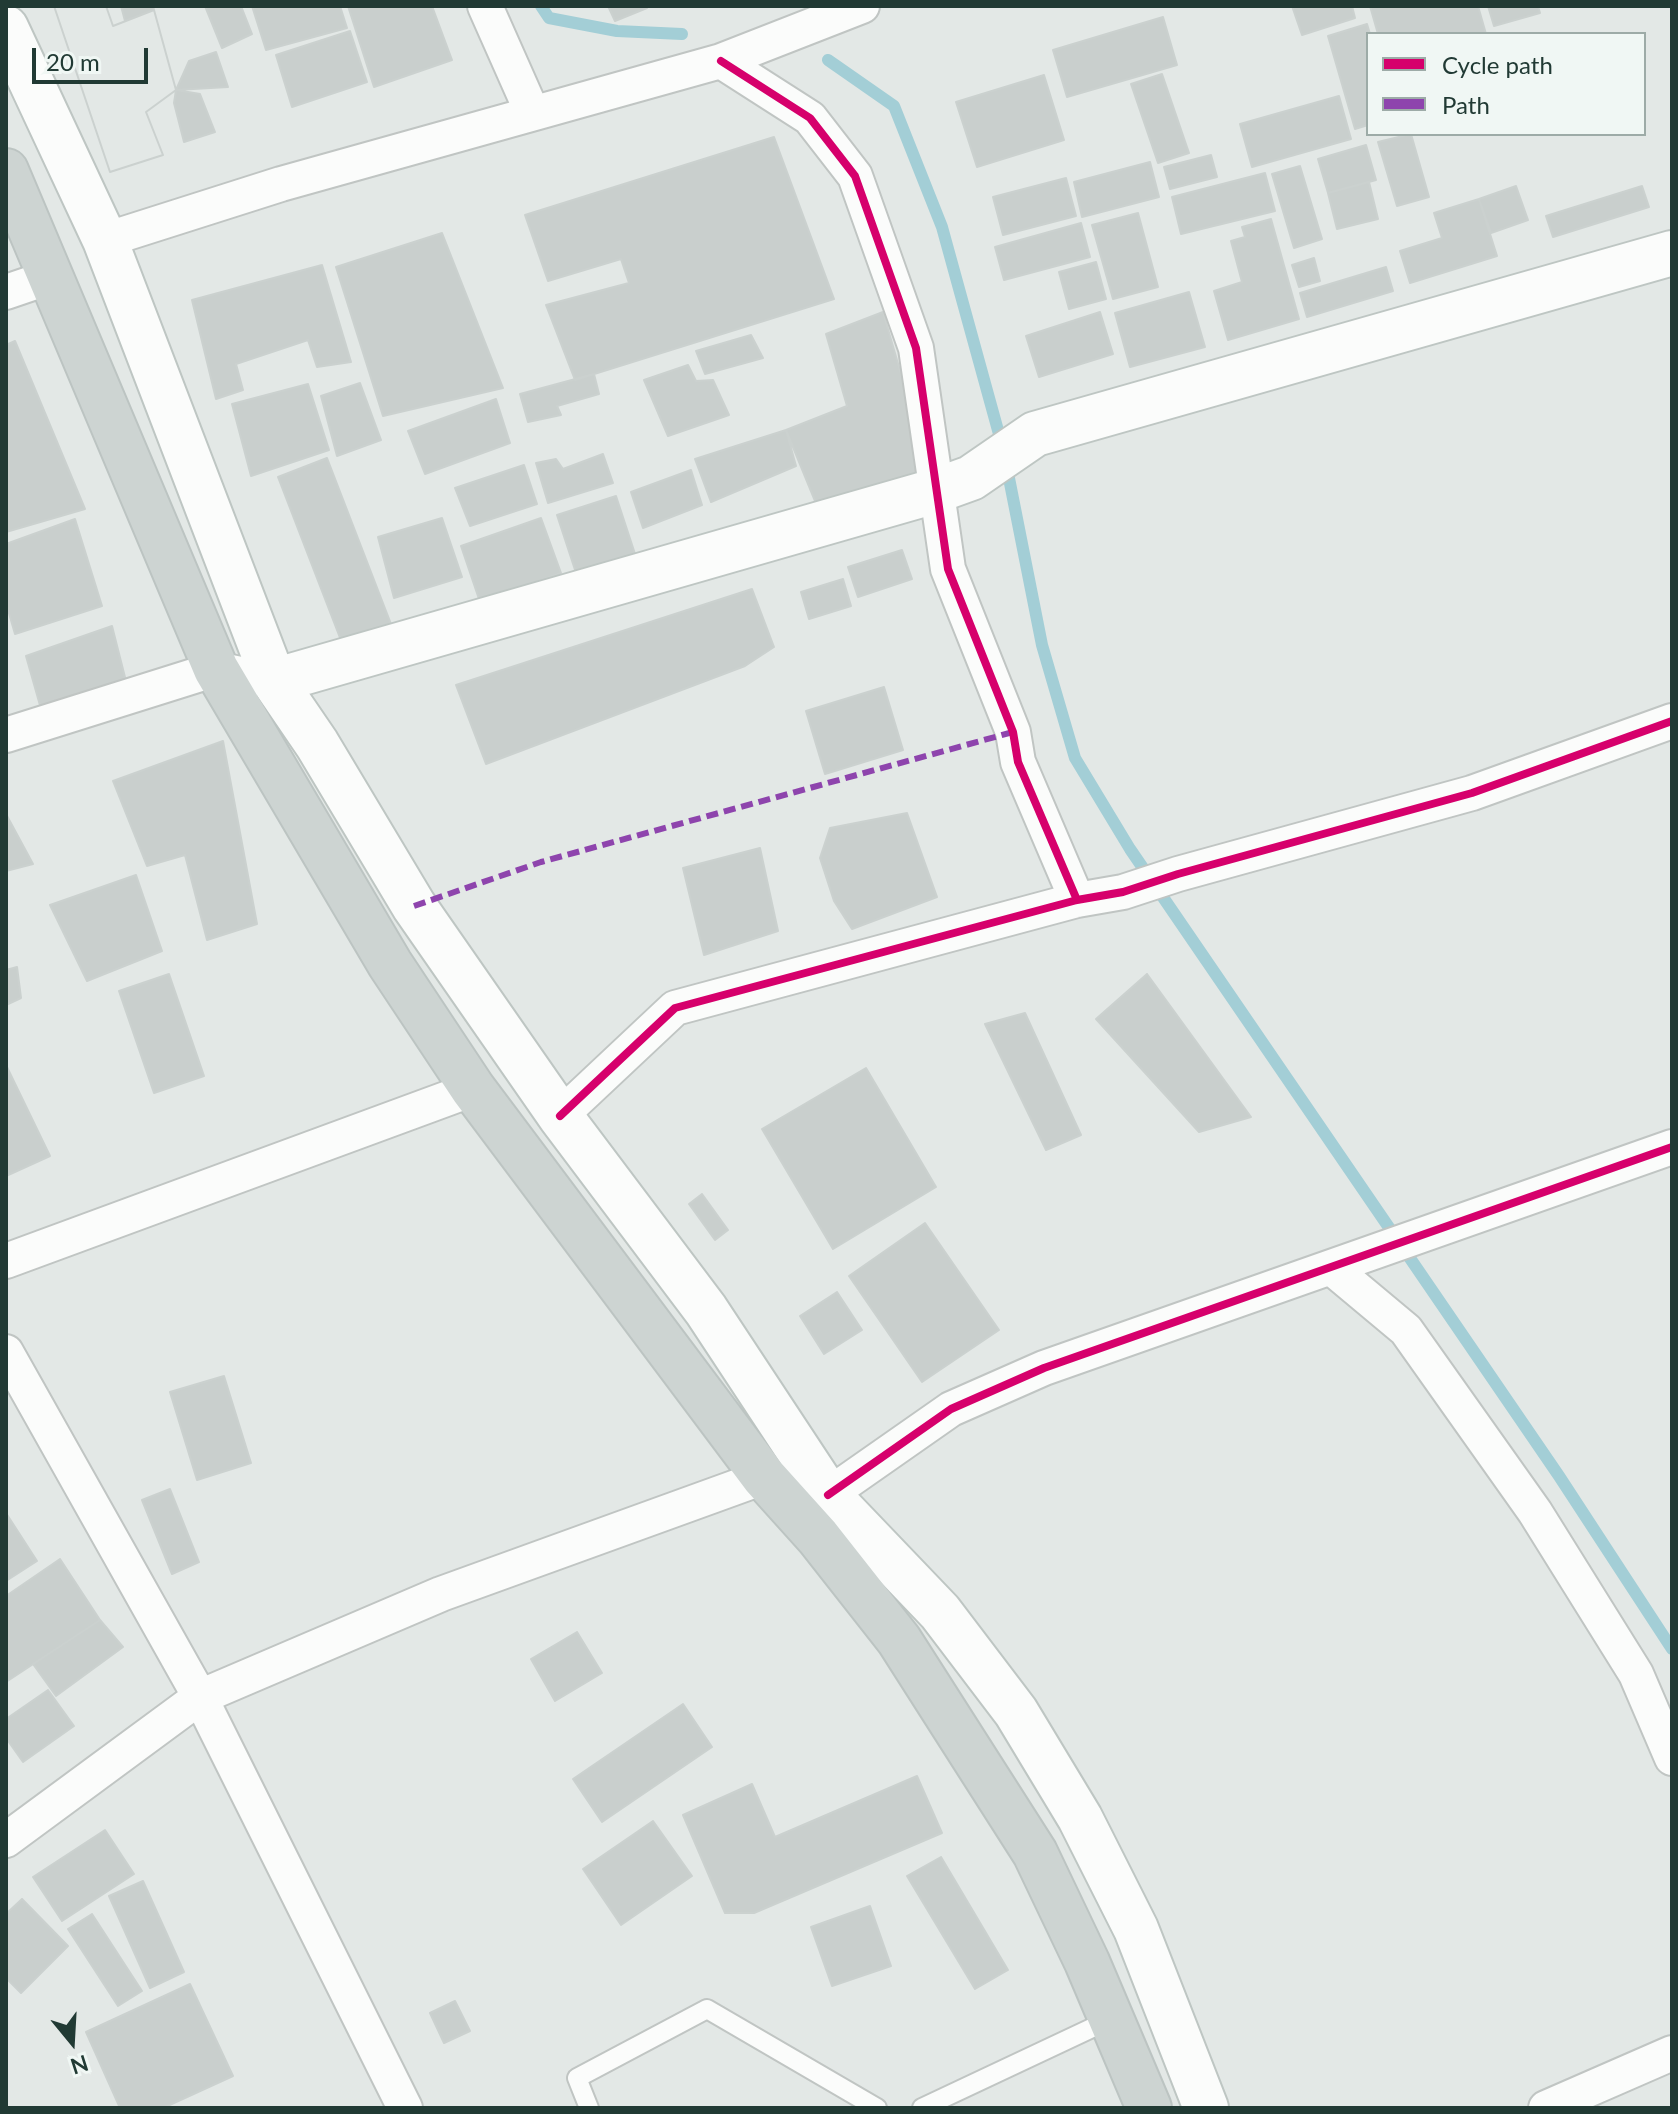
<!DOCTYPE html>
<style>
body{margin:0}
#map{position:relative;width:1678px;height:2114px;overflow:hidden;background:#e3e8e6;font-family:Lato,sans-serif}
canvas{display:block}
.frame{position:absolute;inset:0;border:8px solid #213a34;pointer-events:none}
.legend{position:absolute;left:1366px;top:32px;width:280px;height:104px;box-sizing:border-box;background:#f0f7f4;border:2px solid #9daba7;margin:0;padding:10px 14px;list-style:none;font-size:24px;color:#213a34}
.legend li{display:flex;align-items:center;gap:16px;height:40px}
.legend b{width:40px;border:2px solid #9daba7}
.north{position:absolute;left:32px;top:2002px;width:80px;height:80px;-webkit-text-stroke:6px #f0f7f4;paint-order:stroke;rotate:162deg;font-size:22px;font-weight:700;line-height:32px;text-align:center;color:#213a34}
.north::after{content:'';display:block;margin:auto;width:28px;height:36px;background:#213a34;clip-path:polygon(50% 0,100% 100%,50% 72%,0 100%)}
.scale{position:absolute;left:32px;top:48px;width:116px;height:36px;box-sizing:border-box;border:4px solid #213a34;border-top:0;padding-left:10px;font-size:24px;line-height:28px;white-space:nowrap;color:#213a34;-webkit-text-stroke:6px #f0f7f4;paint-order:stroke}
</style>
<div id="map">
<canvas width="1678" height="2114"></canvas>
<div class="frame"></div>
<ul class="legend">
<li><b style="height:10px;background:#d6006c"></b>Cycle path</li>
<li><b style="height:10px;background:#8e44ad"></b>Path</li>
</ul>
<div class="north">N</div>
<div class="scale">20 m</div>
</div>
<script>
const g = document.querySelector('canvas').getContext('2d');
g.lineJoin = 'round';
const toPath = rows => new Path2D(rows.map(r => 'M' + r).join(''));
function strokePath(path, color, width, dash) { g.strokeStyle = color; g.lineWidth = width; g.lineCap = dash ? 'butt' : 'round'; g.setLineDash(dash || []); g.stroke(path); }
function fillPath(path, color) { g.fillStyle = color; g.fill(path, 'evenodd'); }
strokePath(toPath([
 [541,6,549,18,617,31,682,34],
 [828,60,894,106,942,227,1002,445],
 [1006,463,1042,645,1075,758,1130,849,1559,1476,1672,1649]
]), '#a3ced6', 12);
const building = toPath([
 [54,6,106,6,113,26,154,10,176,90,146,112,163,155,110,172,54,6],
 [54,6,106,6,113,26,154,10,176,90,146,112,163,155,110,172,54,6],
 [121,6,153,6,154,10,125,21,121,6],
 [205,6,241,6,252,34,222,48,205,6],
 [252,6,340,6,347,28,266,50,252,6],
 [348,6,432,6,452,60,374,87,348,6],
 [608,6,646,6,647,8,615,21,608,6],
 [1292,6,1352,6,1355,18,1302,35,1292,6],
 [1370,6,1478,6,1486,34,1378,34,1370,6],
 [1488,6,1538,6,1540,13,1494,26,1488,6],
 [1163,17,1177,65,1067,97,1053,50,1163,17],
 [1367,24,1370,34,1368,125,1355,129,1328,36,1367,24],
 [350,31,367,82,292,107,276,55,350,31],
 [216,52,228,87,176,90,189,61,216,52],
 [1162,74,1189,153,1158,163,1131,84,1162,74],
 [1044,75,1064,140,977,167,956,102,1044,75],
 [176,90,200,94,215,132,184,142,174,103,176,90],
 [1339,96,1351,139,1252,167,1240,124,1339,96],
 [1411,134,1429,197,1397,206,1378,142,1411,134],
 [774,137,834,299,575,380,546,305,629,283,621,259,548,281,525,215,774,137],
 [1366,145,1376,180,1328,193,1318,159,1366,145],
 [1211,155,1217,177,1170,189,1164,167,1211,155],
 [1150,162,1159,197,1082,217,1074,182,1150,162],
 [1300,166,1322,239,1294,248,1272,174,1300,166],
 [1265,173,1275,211,1181,234,1172,197,1265,173],
 [1066,178,1076,216,1003,235,993,197,1066,178],
 [1369,182,1378,219,1337,229,1328,193,1369,182],
 [1516,186,1528,220,1491,233,1479,199,1516,186],
 [1642,186,1649,207,1553,237,1546,216,1642,186],
 [1479,199,1497,256,1410,283,1400,251,1442,238,1434,213,1479,199],
 [1138,213,1158,287,1113,299,1092,225,1138,213],
 [1271,219,1299,319,1228,340,1214,291,1242,282,1231,241,1245,237,1242,227,1271,219],
 [1081,223,1090,257,1004,280,995,247,1081,223],
 [442,233,503,388,383,416,336,267,442,233],
 [1314,258,1320,281,1299,287,1292,265,1314,258],
 [1096,262,1106,299,1069,309,1059,272,1096,262],
 [322,265,351,362,317,367,308,340,236,364,243,390,216,399,192,300,322,265],
 [1386,267,1393,291,1307,317,1300,293,1386,267],
 [1189,292,1205,347,1130,367,1115,313,1189,292],
 [883,312,935,491,824,523,786,430,847,406,826,334,883,312],
 [1100,312,1113,354,1039,377,1026,336,1100,312],
 [751,335,763,358,705,374,696,351,751,335],
 [15,341,85,509,6,532,6,345,15,341],
 [688,365,696,381,713,380,729,415,668,436,644,380,688,365],
 [594,374,599,394,557,406,561,415,528,422,520,394,594,374],
 [360,383,381,440,337,456,321,396,360,383],
 [308,384,329,450,251,476,232,404,308,384],
 [496,399,510,443,425,474,408,431,496,399],
 [786,430,796,466,711,502,695,459,786,430],
 [603,454,613,483,548,503,536,463,556,459,563,469,603,454],
 [327,458,391,624,342,643,278,477,327,458],
 [524,465,537,504,470,526,455,488,524,465],
 [691,470,702,505,643,528,631,492,691,470],
 [616,496,637,560,578,579,557,515,616,496],
 [442,518,462,577,394,598,378,537,442,518],
 [541,518,561,573,480,602,461,546,541,518],
 [75,519,102,606,15,634,6,603,6,544,75,519],
 [902,550,912,579,858,597,848,567,902,550],
 [843,579,851,606,809,619,801,592,843,579],
 [752,589,774,647,745,666,486,764,456,685,752,589],
 [112,626,130,697,45,723,26,656,112,626],
 [884,687,903,750,825,774,806,711,884,687],
 [223,741,257,924,207,940,185,855,147,866,113,781,223,741],
 [907,813,937,897,852,929,834,901,820,858,830,828,907,813],
 [6,814,33,864,6,871,6,814],
 [760,848,778,931,704,955,683,868,760,848],
 [136,875,162,951,87,981,50,905,136,875],
 [17,967,21,998,6,1005,6,970,17,967],
 [169,974,204,1076,154,1093,119,991,169,974],
 [1147,974,1251,1117,1199,1132,1096,1019,1147,974],
 [1025,1013,1081,1135,1046,1150,985,1024,1025,1013],
 [6,1065,50,1156,6,1176,6,1065],
 [866,1068,936,1187,833,1249,762,1129,866,1068],
 [702,1194,728,1230,715,1240,689,1204,702,1194],
 [925,1223,999,1330,922,1382,849,1276,925,1223],
 [837,1292,862,1330,824,1354,800,1316,837,1292],
 [224,1376,251,1463,197,1480,170,1392,224,1376],
 [170,1489,199,1562,172,1574,142,1500,170,1489],
 [6,1513,37,1561,6,1581,6,1513],
 [60,1559,100,1620,6,1682,6,1596,60,1559],
 [100,1620,123,1647,56,1696,33,1664,100,1620],
 [577,1632,602,1673,555,1701,531,1659,577,1632],
 [48,1690,74,1726,23,1762,6,1738,6,1719,48,1690],
 [683,1704,712,1747,602,1822,573,1779,683,1704],
 [917,1776,942,1833,754,1913,725,1913,683,1815,752,1784,775,1837,917,1776],
 [653,1821,692,1876,621,1925,583,1869,653,1821],
 [105,1830,134,1874,62,1921,33,1877,105,1830],
 [941,1857,1008,1970,975,1989,907,1876,941,1857],
 [143,1881,184,1972,150,1988,109,1896,143,1881],
 [22,1899,68,1946,21,1993,6,1978,6,1914,22,1899],
 [870,1906,891,1966,832,1986,811,1927,870,1906],
 [92,1914,142,1991,118,2006,68,1929,92,1914],
 [190,1984,233,2076,163,2108,120,2108,86,2032,190,1984],
 [455,2001,470,2031,444,2043,430,2013,455,2001]
]);
fillPath(building, '#c9cfcd');
strokePath(building, '#cbd1cf', 2);
const lane = toPath([
 [589,2108,577,2078,707,2009,877,2108],
 [922,2108,1111,2019]
]);
const street = toPath([
 [485,6,532,112],
 [721,61,810,118,855,176,916,348,948,569,1013,732,1018,762,1077,900],
 [105,240,281,184,721,61,862,6],
 [6,292,50,277],
 [6,735,216,669,274,681],
 [560,1116,675,1008,1077,900,1123,892,1178,874,1472,793,1672,721],
 [6,1261,473,1089],
 [1333,1269,1406,1330,1535,1512,1636,1674,1672,1758],
 [6,1352,200,1697,405,2108],
 [828,1495,951,1409,1044,1368,1672,1147],
 [6,1840,200,1697,441,1594,764,1477],
 [1546,2108,1672,2053]
]);
const secondary = toPath([
 [6,28,105,240,274,681,317,744,414,906,560,1116,706,1310,828,1495,940,1612,1016,1712,1080,1818,1136,1929,1206,2108],
 [274,681,935,491,971,478,1035,434,1672,253]
]);
const primary = toPath([
 [6,171,216,669,390,964,473,1089,764,1477,818,1537,899,1640,1035,1853,1087,1962,1149,2108]
]);
strokePath(lane, '#c0c5c3', 22);
strokePath(street, '#c0c5c3', 38);
strokePath(secondary, '#bec6c3', 48);
strokePath(primary, '#bcc4c2', 48);
strokePath(lane, '#fbfcfb', 18);
strokePath(street, '#fbfcfb', 34);
strokePath(secondary, '#fbfcfb', 44);
strokePath(primary, '#cdd4d2', 44);
strokePath(toPath([
 [414,906,541,862,1013,732]
]), '#8e44ad', 6, [12, 6]);
strokePath(toPath([
 [721,61,810,118,855,176,916,348,948,569,1013,732,1018,762,1077,900],
 [560,1116,675,1008,1077,900,1123,892,1178,874,1472,793,1672,721],
 [828,1495,951,1409,1044,1368,1672,1147]
]), '#d6006c', 8);
</script>
